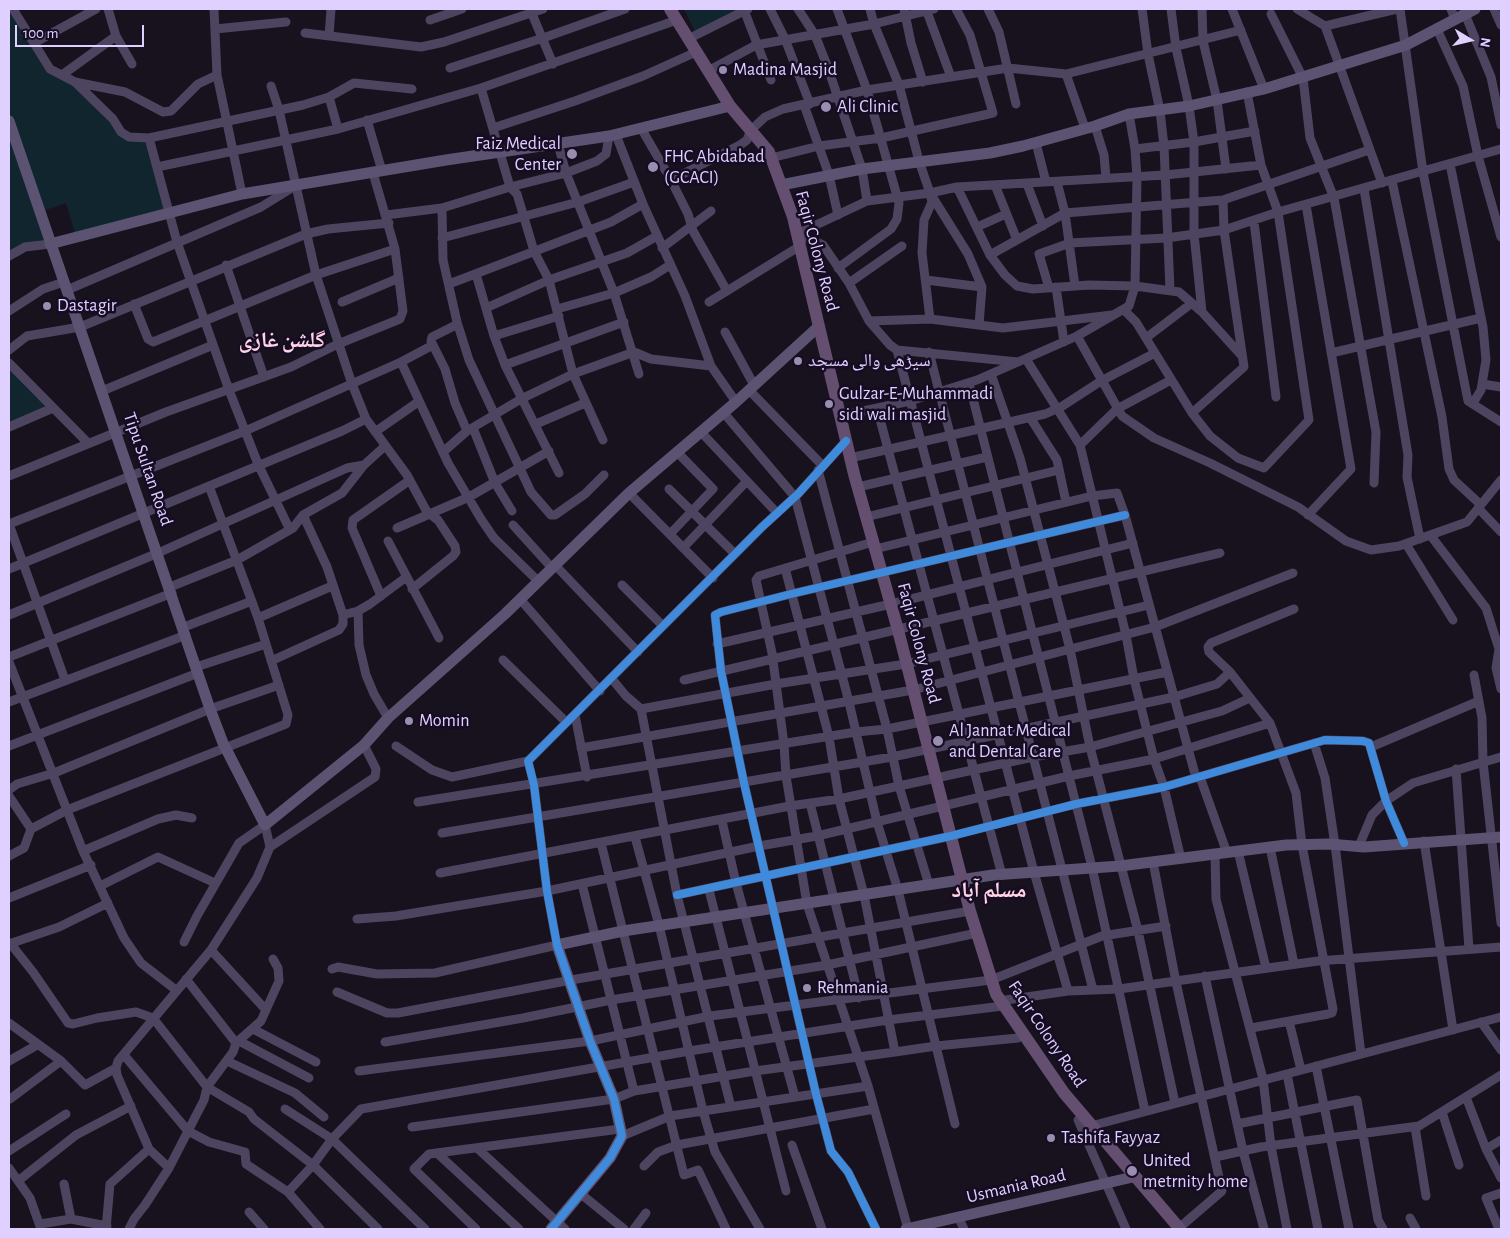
<!DOCTYPE html>
<meta charset="utf-8">
<style>
body{margin:0}
#map{position:relative;width:1510px;height:1238px;overflow:hidden;background:#17121e;font-family:"Alegreya Sans",sans-serif}
canvas{display:block}
.frame{position:absolute;inset:0;border:10px solid #e0d0ff;pointer-events:none}
.north{position:absolute;left:1445px;top:15px;width:50px;height:50px;-webkit-text-stroke:4px #160c24;paint-order:stroke;rotate:99deg;font-size:14px;font-weight:700;line-height:20px;text-align:center;color:#e0d0ff}
.north::after{content:'';display:block;margin:auto;width:18px;height:22px;background:#e0d0ff;clip-path:polygon(50% 0,100% 100%,50% 72%,0 100%)}
.scale{position:absolute;left:15px;top:25px;width:129px;height:22px;box-sizing:border-box;border:2px solid #e0d0ff;border-top:0;padding-left:6px;font-size:15px;line-height:18px;white-space:nowrap;color:#e0d0ff;-webkit-text-stroke:4px #160c24;paint-order:stroke}
</style>
<div id="map">
<canvas width="1510" height="1238"></canvas>
<div class="frame"></div>
<div class="north">N</div>
<div class="scale">100 m</div>
</div>
<script>
const g = document.querySelector('canvas').getContext('2d');
g.lineJoin = 'round';
function fillPath(path, color) { g.fillStyle = color; g.fill(path, 'evenodd'); }
const toPath = rows => new Path2D(rows.map(r => 'M' + r).join(''));
function strokePath(path, color, width, dash) { g.strokeStyle = color; g.lineWidth = width; g.lineCap = dash ? 'butt' : 'round'; g.setLineDash(dash || []); g.stroke(path); }
function drawText(font, color, halo, rows, align = 'center') {
  g.font = font + ' "Alegreya Sans","Noto Naskh Arabic",sans-serif'; g.lineWidth = 5; g.setLineDash([]); g.textBaseline = 'middle'; g.strokeStyle = halo; g.fillStyle = color; for (const [text, x, y, turn = 0] of rows) {
    g.save(); g.translate(x, y); g.rotate((+turn || 0) * Math.PI / 180); g.textAlign = isNaN(turn) ? turn : align; if (halo) g.strokeText(text, 0, 0); g.fillText(text, 0, 0); g.restore();
  }
}
fillPath(toPath([
 [9,9,51,68,76,82,122,132,150,138,171,212,76,237,66,203,40,212,50,241,9,257],
 [684,9,739,9,695,32],
 [9,363,54,409,9,428]
]), '#10252d');
strokePath(toPath([
 [13,9,50,69,75,82,113,119,121,132,129,137,149,138,303,105,329,97,354,83,412,89],
 [108,9,116,36,132,64],
 [214,9,217,75,242,194],
 [530,9,553,64],
 [770,9,785,39,810,104],
 [798,9,815,35,828,68,862,169,867,201],
 [837,9,867,90,899,203,897,219,891,229,838,268],
 [870,9,874,24,899,85,919,161,930,193,968,254,982,287,979,325],
 [904,9,911,43,923,82],
 [926,9,951,77],
 [988,9,999,32,1016,104],
 [1142,9,1148,54,1160,111,1164,146,1170,290],
 [1171,9,1176,48,1189,106,1194,142,1194,234,1202,312],
 [1202,9,1203,41,1217,100,1226,169],
 [1232,9,1264,89],
 [1297,9,1325,26,1382,183],
 [1400,9,1423,172,1468,401,1501,422],
 [1451,9,1455,19],
 [1494,9,1501,25],
 [744,10,771,80],
 [1271,14,1303,78,1310,138,1334,198,1376,432,1374,483],
 [1465,14,1491,77,1501,125],
 [430,20,462,9],
 [1325,26,1397,9],
 [215,29,286,22],
 [1437,29,1463,86,1478,156,1501,237],
 [305,33,421,47,444,42,543,9],
 [329,36,331,9],
 [688,39,748,9],
 [34,43,96,9],
 [450,68,543,38,625,9],
 [708,71,756,45,874,24,934,9],
 [1066,74,1085,128],
 [62,75,116,36],
 [75,82,125,92,163,112,171,111,198,84,217,75],
 [271,86,279,110,316,275,352,384,366,419,407,475,427,512,438,520,455,546,456,552,453,556,412,589],
 [481,88,510,187,517,194,534,251,549,280,573,374,603,440],
 [329,97,338,129],
 [804,105,829,175,838,215],
 [367,120,382,171],
 [1095,126,1104,155,1106,178],
 [493,128,575,101,643,76,696,52],
 [641,128,671,180,688,214,693,231,727,291],
 [616,135,643,204,685,296,711,366,736,402],
 [149,138,177,242,229,390,258,464,290,530],
 [1036,143,1046,182],
 [558,144,566,173,614,293,639,374],
 [1135,149,1194,142,1255,131],
 [771,158,819,146,881,138,993,113,970,35,956,9],
 [1450,164,1483,327,1486,360,1481,390,1473,403],
 [157,167,338,129,481,88,677,20],
 [671,180,740,145,747,140,751,130,765,117,783,109,867,90,1008,68,1066,74,1241,30],
 [1392,181,1442,417,1449,469,1454,480,1481,505],
 [1057,182,1065,213,1075,286],
 [1027,184,1043,226],
 [995,185,1017,240],
 [957,187,990,255,1005,275,1017,286,1033,289,1089,285,1135,286,1179,292,1202,312,1242,356],
 [1364,189,1408,455,1407,477,1420,539],
 [1306,205,1351,469,1308,515],
 [442,208,443,260,457,322,456,325,432,337,431,341,445,369,455,403,467,431],
 [386,215,442,208,510,187,566,173,597,161,606,154,609,136],
 [1254,222,1276,397],
 [977,227,1006,214],
 [797,234,867,201,930,193,957,187,1165,175,1261,165],
 [797,234,823,245,849,283,869,321,890,345,897,350,1018,362],
 [442,238,578,202,634,182],
 [662,248,711,211],
 [990,255,1065,213,1223,200,1369,150],
 [9,256,25,247,50,244],
 [226,265,264,377],
 [476,274,494,336,505,365,559,473],
 [926,280,982,287],
 [849,283,902,246],
 [449,284,611,222,643,204],
 [1056,287,1064,342],
 [1049,288,1039,254,1070,243,1166,238,1224,230,1278,212,1501,149],
 [67,290,261,207,295,186],
 [342,302,399,278],
 [709,302,800,246],
 [134,304,148,339,153,342,316,275,395,249],
 [486,308,549,280,627,253,657,236],
 [557,309,614,293,651,277,670,265],
 [1124,310,1136,322,1192,413,1210,436,1238,458,1264,468,1309,420,1278,212,1261,165,1247,92],
 [9,311,43,289,64,282],
 [930,319,922,253,924,220,932,202,930,194],
 [869,321,930,319,1003,328,1112,315],
 [457,322,469,360,531,492,551,515,555,515,585,494,604,475],
 [725,332,754,385],
 [494,336,559,316],
 [1077,336,1122,416,1154,438,1210,463,1298,507,1346,541,1371,550,1399,546,1467,522,1501,480],
 [1146,338,1192,303],
 [9,350,27,336,80,327,306,234,328,229,389,223],
 [897,350,1034,872,1068,991],
 [929,352,1093,990],
 [1331,353,1481,318],
 [1026,359,1080,445,1126,635,1134,679,1154,759,1164,787,1181,859],
 [401,362,448,463,481,519,494,538,538,581],
 [9,363,88,443],
 [505,365,624,322],
 [991,374,1020,458,1070,649,1090,747,1138,931,1175,1103],
 [969,383,1092,867,1145,1111],
 [1482,384,1501,387],
 [749,390,822,465],
 [102,391,213,345],
 [877,408,1002,875],
 [723,412,795,497,849,702,877,822,898,890,955,1124],
 [1192,413,1244,367,1224,230,1223,200],
 [840,416,910,401,977,380,1077,336,1129,306,1135,286,1137,177,1135,149,1129,114],
 [1031,419,1057,460,1066,502],
 [536,424,585,403],
 [9,427,53,408],
 [473,428,495,483,512,511],
 [375,432,418,402],
 [701,432,777,513],
 [1080,445,1117,409,1171,380],
 [443,452,467,431,521,399,573,374,634,352,651,359,711,366],
 [850,458,1045,414,1061,407,1101,381,1155,353],
 [818,470,887,729,899,786,929,885],
 [9,476,166,412,291,367,338,344,400,319,403,311,395,249,373,173],
 [858,487,987,457],
 [669,489,735,554],
 [629,493,713,578],
 [1478,508,1501,532],
 [866,517,1059,470],
 [9,524,245,431,401,362,433,345],
 [9,524,65,680],
 [513,525,552,568],
 [397,528,469,497,549,451],
 [670,534,713,489,677,452],
 [1431,536,1486,608,1499,649,1496,668,1501,689],
 [388,541,439,638],
 [873,542,759,576,756,580,772,653,784,744,786,776,807,904,868,1086,908,1229],
 [1406,544,1453,620],
 [683,548,747,481],
 [875,549,1092,496,1117,493,1125,515,1196,778],
 [555,565,638,652],
 [785,568,829,737,839,799,864,895,895,1052,936,1046,1018,1038],
 [9,569,342,431,366,419],
 [622,585,663,626],
 [170,587,237,560,293,528,303,515,342,493,364,465,385,446],
 [381,596,352,528,353,520,410,480],
 [520,599,600,691],
 [358,611,359,645,366,675,374,694,388,718],
 [9,615,158,553,347,468,364,465],
 [343,615,358,611,370,604,405,578],
 [258,618,332,586],
 [184,627,252,601],
 [717,644,891,604,1133,543],
 [9,657,172,593],
 [503,660,566,722],
 [271,661,339,630,343,624,343,615,327,567,303,515],
 [9,662,83,851,124,938,141,963,176,990],
 [196,667,266,644],
 [1474,675,1482,718,1483,762,1501,923],
 [612,679,626,696,641,709,677,895,731,1107],
 [684,680,1220,553],
 [9,702,186,635],
 [641,709,776,684,906,664,1149,605],
 [575,715,587,777],
 [1314,743,1325,778,1335,845,1361,1054],
 [9,746,198,673],
 [396,746,432,770,452,777,528,761],
 [1371,747,1479,701],
 [581,748,913,690,1155,627,1293,573],
 [1456,769,1469,949],
 [1200,777,1227,853],
 [9,790,17,784,54,773,210,709,279,685],
 [9,796,31,829,67,810,286,724,288,715,258,618,209,486],
 [418,802,856,732,887,729,1167,672],
 [810,803,859,998],
 [722,821,736,883,795,1097],
 [442,833,892,757,1174,697,1217,684,1230,672],
 [635,837,659,925,703,1111,715,1152,760,1229],
 [1424,841,1453,1030],
 [601,843,684,1175,698,1170,726,1229],
 [1359,846,1372,815,1386,801,1413,783,1501,757],
 [270,847,375,777,376,769,364,745],
 [1270,847,1294,964],
 [83,851,158,819,176,815,192,818],
 [1238,851,1266,968],
 [1215,854,1216,899,1263,1079,1271,1146,1287,1229],
 [9,856,24,848,31,829],
 [1153,862,1176,982,1222,1191,1179,1228],
 [440,873,790,806,839,799,1033,757,1090,747,1222,711,1250,698],
 [100,886,158,857,215,883],
 [709,890,786,1191],
 [677,895,951,836,1076,804,1164,787,1325,740,1363,741,1369,743,1386,801,1404,843],
 [9,898,91,865],
 [357,919,396,916,547,891,759,846,817,836,1069,776,1154,759,1270,723],
 [10,943,33,972,68,1023,73,1024,97,1018,136,1012,153,1018,207,1087,249,1112,254,1119,313,1165,378,1229],
 [9,944,59,927,108,903],
 [211,950,266,1010],
 [332,969,338,967,377,974,435,973,557,945,547,891,534,785,528,761,762,527,798,494,846,441],
 [1205,976,1243,1151,1264,1229],
 [186,979,236,1043],
 [337,992,387,1013,398,1013,571,980,970,911],
 [999,1001,1068,991,1119,989,1318,961,1501,947],
 [1289,1021,1301,1070],
 [1481,1022,1501,1050],
 [9,1023,61,1061,85,1085,116,1068],
 [1251,1028,1328,1014,1332,1013,1333,1009,1302,845,1296,793,1270,723,1230,672,1209,652,1208,647,1211,643,1294,609],
 [253,1029,316,1062],
 [239,1041,309,1078],
 [385,1042,523,1018,611,1000,827,965,977,933],
 [124,1055,188,1131,209,1142,245,1152,246,1164,288,1192,320,1229],
 [9,1061,37,1045],
 [227,1061,295,1093,324,1117],
 [1316,1066,1349,1229],
 [359,1071,590,1041,710,1016,991,980,1102,936,1166,926],
 [1287,1074,1318,1229],
 [634,1091,755,1071,895,1052],
 [1466,1097,1486,1149,1501,1178],
 [10,1099,61,1061],
 [285,1109,332,1139,425,1229],
 [1442,1112,1459,1165],
 [1078,1120,1126,1229],
 [1237,1124,1357,1100,1378,1220,1383,1229],
 [1091,1126,1501,1017],
 [412,1127,614,1099,634,1091,582,884],
 [1415,1127,1426,1196],
 [622,1136,670,1116,868,1086],
 [792,1145,822,1229],
 [477,1148,565,1229],
 [1486,1149,1501,1140],
 [9,1151,66,1114],
 [437,1153,519,1229],
 [1215,1157,1261,1147,1419,1126,1501,1075],
 [644,1166,658,1152,677,1145,874,1109],
 [9,1168,30,1198,41,1229],
 [169,1168,149,1149,117,1075,116,1068,118,1061,211,950,257,878,270,847,265,825,239,843,197,916,184,942],
 [18,1181,76,1135,131,1106],
 [64,1184,71,1219],
 [288,1192,313,1165,332,1139,361,1109,689,1051,888,1020,1003,1006],
 [581,1194,624,1229],
 [249,1212,264,1229],
 [958,1217,964,1229],
 [1410,1218,1416,1229],
 [40,1224,71,1219,107,1226],
 [106,1229,110,1184,149,1149],
 [129,1229,134,1219,145,1205,169,1168,204,1100,207,1087,233,1052,236,1043,261,1021,279,981,278,968,273,959],
 [476,1229,414,1169,429,1154,620,1129],
 [634,1229,646,1213],
 [876,1229,848,1172,831,1151,816,1094,744,783,721,671,715,615,721,612,791,594,1125,515],
 [1499,1229,1486,1198,1501,1193]
]), '#4d4560', 9);
strokePath(toPath([
 [9,121,210,709,223,743,265,825,364,745,388,718,505,614,629,493,736,402,818,327],
 [781,185,862,169,990,153,1023,146,1095,126,1129,114,1189,106,1264,89,1406,45,1475,9],
 [50,244,242,194,446,160,609,136,730,106],
 [551,1229,610,1158,622,1136,614,1099,590,1041,557,945,623,931,993,875,1120,866,1286,845,1329,844,1364,847,1501,837],
 [906,1229,1133,1177]
]), '#5c5372', 11);
strokePath(toPath([
 [670,9,730,106,769,152,793,217,854,474,898,630,970,911,996,994,1064,1093,1180,1229]
]), '#644f71', 12);
strokePath(toPath([
 [677,895,951,836,1076,804,1164,787,1325,740,1363,741,1369,743,1386,801,1404,843],
 [551,1229,610,1158,622,1136,614,1099,590,1041,557,945,547,891,534,785,528,761,762,527,798,494,846,441],
 [876,1229,848,1172,831,1151,816,1094,744,783,721,671,715,615,721,612,791,594,1125,515]
]), '#408adc', 8);
for (const [x, y, r, color] of [
 [723,70,5,"#9a8eb0"],
 [826,107,6,"#9a8eb0"],
 [572,154,6,"#9a8eb0"],
 [653,167,6,"#9a8eb0"],
 [47,306,5,"#9a8eb0"],
 [798,361,5,"#9a8eb0"],
 [829,404,5,"#9a8eb0"],
 [409,721,5,"#9a8eb0"],
 [938,741,6,"#9a8eb0"],
 [807,988,5,"#9a8eb0"],
 [1051,1138,5,"#9a8eb0"],
 [1132,1171,6,"#9a8eb0"]
]) { const dot = new Path2D(); dot.arc(x, y, r, 0, 2 * Math.PI); g.fillStyle = color; g.fill(dot); strokePath(dot, '#160c24', 2); }
drawText('18px', '#e0d0ff', '#160c24', [
 ["Madina Masjid",733,70],
 ["Ali Clinic",837,107],
 ["Faiz Medical",561,144,"right"],
 ["Center",561,165,"right"],
 ["FHC Abidabad",664,157],
 ["(GCACI)",664,178],
 ["Dastagir",57,306],
 ["سیڑھی والی مسجد",808,361],
 ["Gulzar-E-Muhammadi",839,394],
 ["sidi wali masjid",839,415],
 ["Momin",419,721],
 ["Al Jannat Medical",949,731],
 ["and Dental Care",949,752],
 ["Rehmania",817,988],
 ["Tashifa Fayyaz",1061,1138],
 ["United",1143,1161],
 ["metrnity home",1143,1182]
], 'left');
drawText('18px', '#e0d0ff', '#160c24', [
 ["Faqir Colony Road",817,251,75],
 ["Tipu Sultan Road",148,469,71],
 ["Faqir Colony Road",919,643,75],
 ["Faqir Colony Road",1047,1034,56],
 ["Usmania Road",1016,1186,-13]
]);
drawText('bold 22px', '#ffd2e4', '#160c24', [
 ["گلشن غازی",282,340],
 ["مسلم آباد",989,890]
]);
</script>
